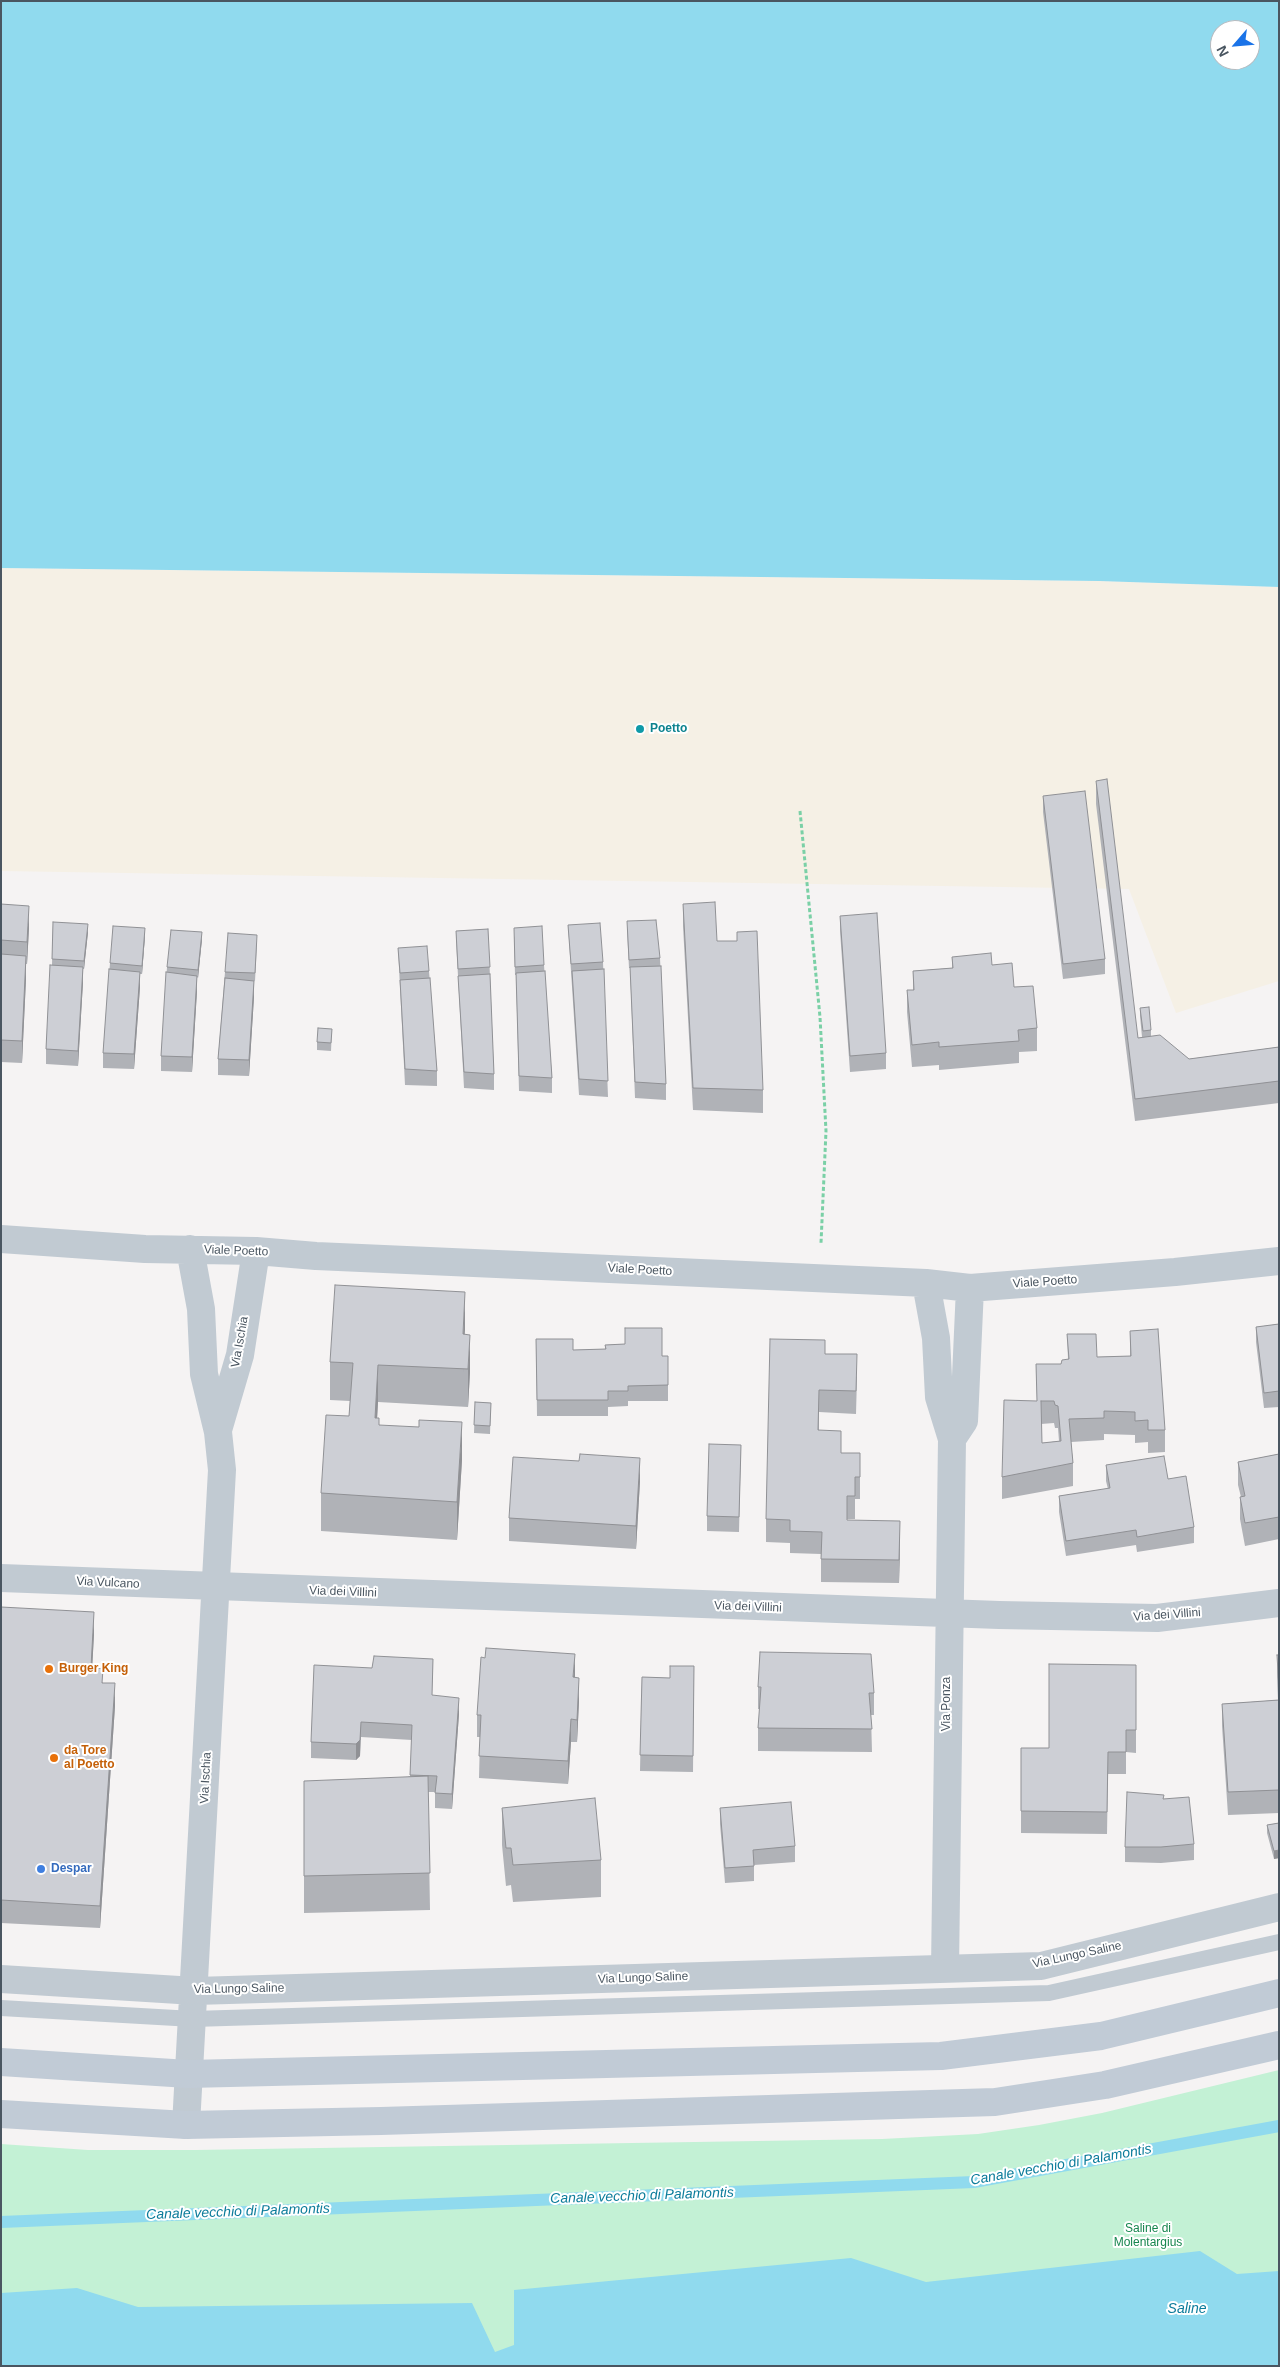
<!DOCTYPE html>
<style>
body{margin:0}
#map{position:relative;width:1280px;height:2367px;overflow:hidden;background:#f5f3f3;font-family:Helvetica,sans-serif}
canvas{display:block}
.frame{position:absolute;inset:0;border:2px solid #4a5661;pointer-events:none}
.north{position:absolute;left:1210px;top:20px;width:50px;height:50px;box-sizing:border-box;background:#fff;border:1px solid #b7bbc0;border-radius:50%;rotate:243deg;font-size:14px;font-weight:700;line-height:20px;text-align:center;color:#4a5661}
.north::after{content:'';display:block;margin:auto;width:18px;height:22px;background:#1a73e8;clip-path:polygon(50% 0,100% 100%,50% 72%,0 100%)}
</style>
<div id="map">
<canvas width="1280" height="2367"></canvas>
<div class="frame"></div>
<div class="north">N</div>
</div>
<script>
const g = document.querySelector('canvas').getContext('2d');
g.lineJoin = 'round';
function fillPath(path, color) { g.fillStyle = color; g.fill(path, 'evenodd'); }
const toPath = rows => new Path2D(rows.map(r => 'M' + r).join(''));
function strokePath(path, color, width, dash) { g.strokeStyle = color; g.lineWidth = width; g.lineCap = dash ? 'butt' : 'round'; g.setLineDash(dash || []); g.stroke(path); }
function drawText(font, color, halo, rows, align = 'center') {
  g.font = font + ' Helvetica,sans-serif'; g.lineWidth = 4; g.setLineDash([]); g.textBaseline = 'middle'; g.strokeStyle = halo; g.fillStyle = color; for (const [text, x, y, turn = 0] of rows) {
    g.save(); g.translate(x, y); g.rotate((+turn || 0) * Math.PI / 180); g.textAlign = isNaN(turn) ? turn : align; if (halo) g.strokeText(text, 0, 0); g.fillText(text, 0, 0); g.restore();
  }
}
fillPath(toPath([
 [1279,2070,1279,2366,1,2366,1,2144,88,2150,195,2150,882,2139,978,2134,1039,2125,1102,2113]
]), '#c3f1d5');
fillPath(toPath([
 [1,568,1099,581,1279,587,1279,981,1176,1013,1129,889,1,871]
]), '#f5f0e5');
fillPath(toPath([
 [1,1,1279,1,1279,587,1099,581,1,568],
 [1220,30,1250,30,1250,60,1220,60],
 [1200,2251,1237,2274,1279,2271,1279,2366,1,2366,1,2293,77,2288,138,2307,472,2303,495,2352,514,2345,514,2290,851,2258,926,2282]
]), '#90daee');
strokePath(toPath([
 [1,2222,974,2182,1279,2126]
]), '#90daee', 12);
strokePath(toPath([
 [800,811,820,1017,826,1131,821,1243]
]), '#7ad0a6', 3, [4, 2.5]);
strokePath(toPath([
 [1,2008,193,2019,1049,1993,1279,1942]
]), '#c1cad2', 16);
strokePath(toPath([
 [1,1239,145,1249,256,1251,316,1256,926,1283,970,1288,1175,1272,1279,1261],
 [926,1283,936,1338,939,1397,952,1439,945,1969],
 [218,1430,240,1355,256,1251],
 [952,1439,964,1421,970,1288],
 [1,1578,999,1615,1157,1618,1279,1603],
 [1,1979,195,1991,1041,1966,1279,1907],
 [186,2125,222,1470,218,1432,204,1374,201,1309,190,1249]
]), '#c1cad2', 28);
strokePath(toPath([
 [1,2062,188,2074,941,2056,1101,2036,1279,1993],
 [1,2114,186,2125,381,2121,995,2102,1105,2085,1279,2045]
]), '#c1cbd6', 28);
fillPath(toPath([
 [1096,781,1138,1038,1142,1037,1140,1016,1140,1008,1151,1030,1151,1036,1189,1059,1279,1047,1279,1103,1135,1121,1096,804],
 [1043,796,1105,959,1105,974,1063,979,1043,812],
 [1,904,29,928,27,964,26,964,26,979,22,1063,1,1062],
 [683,904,717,941,763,1090,763,1113,693,1110,683,926],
 [840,916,886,1053,886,1069,850,1072,840,931],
 [53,922,88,932,84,969,83,969,83,982,78,1066,46,1064,46,1049,52,965],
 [568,925,603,962,608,1097,579,1095],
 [488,929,494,1074,494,1090,464,1088,456,939,456,931],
 [627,929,660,958,666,1084,666,1100,635,1098,630,968,629,968],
 [145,936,142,974,140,974,140,987,134,1069,103,1068,103,1053,110,963],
 [514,936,544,965,552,1078,552,1093,519,1091,516,975,515,975],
 [202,939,198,978,197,977,197,991,192,1072,161,1071,161,1056,167,967],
 [257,943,255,981,254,981,254,997,249,1076,218,1075,218,1059,225,972],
 [398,948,429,971,437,1071,437,1086,405,1085],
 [952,957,992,965,1014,987,1037,1028,1037,1051,1019,1052,1019,1063,939,1070,939,1065,912,1067,907,1012,907,990,913,990,913,971,952,968],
 [332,1029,331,1051,317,1050,317,1042],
 [1279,1324,1279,1407,1264,1408,1256,1342,1256,1327],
 [625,1328,662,1356,668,1356,668,1401,628,1401,628,1406,608,1407,608,1416,537,1416,536,1339,573,1350,605,1349,605,1345,625,1344],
 [1130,1331,1165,1430,1165,1452,1148,1453,1148,1442,1135,1443,1135,1435,1104,1434,1104,1440,1071,1442,1073,1463,1073,1486,1002,1499,1002,1477,1037,1401,1036,1364,1061,1364,1068,1359,1067,1334,1097,1357,1130,1356],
 [1054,1423,1055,1428,1058,1428,1059,1441,1042,1443,1041,1424],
 [465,1334,470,1372,468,1407,378,1402,377,1418,379,1425,462,1460,457,1540,321,1531,321,1493,349,1416,350,1401,330,1400,330,1362],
 [825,1354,857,1377,856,1414,819,1412,819,1430,841,1453,860,1476,860,1499,855,1499,855,1519,847,1519,847,1520,900,1543,899,1583,821,1582,821,1554,790,1553,790,1543,766,1542,766,1519],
 [475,1402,491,1403,490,1434,474,1433],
 [741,1445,739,1532,707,1531,707,1516],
 [1279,1454,1279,1539,1245,1546,1240,1519,1240,1497,1241,1497,1238,1485,1238,1462],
 [579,1461,640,1481,636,1549,509,1541,509,1518],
 [1106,1465,1168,1479,1194,1527,1194,1543,1137,1552,1136,1545,1066,1556,1059,1512,1059,1496,1108,1489,1106,1481],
 [1,1607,94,1634,92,1668,103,1683,115,1706,100,1928,1,1923],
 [1277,1655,1279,1655,1279,1813,1228,1815,1222,1726,1222,1704,1278,1700,1277,1677],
 [433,1659,432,1695,459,1714,452,1809,435,1808,435,1792,428,1792,430,1910,304,1913,304,1818,410,1776,412,1740,361,1737,360,1756,356,1760,311,1758,311,1742,372,1668],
 [1136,1665,1136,1753,1126,1752,1126,1774,1108,1774,1107,1834,1021,1833,1021,1748,1049,1748],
 [694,1666,693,1772,640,1771,642,1677,670,1678],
 [575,1678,579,1701,577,1742,571,1742,568,1784,479,1778,480,1737,477,1737,477,1715],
 [758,1687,874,1693,874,1715,871,1715,872,1752,758,1751,758,1728,760,1709,758,1709],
 [502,1808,601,1860,601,1897,513,1902,511,1885,506,1886,502,1845],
 [720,1808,795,1846,795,1862,754,1865,754,1881,725,1883,720,1824],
 [1279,1823,1279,1858,1274,1859,1267,1833,1267,1825],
 [1194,1844,1194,1860,1161,1863,1125,1862,1125,1847]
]), '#b0b2b7');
fillPath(toPath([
 [29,906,29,928,27,964,27,942],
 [88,924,88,932,84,969,84,961],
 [145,928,145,936,142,974,142,966],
 [202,932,202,939,198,978,198,970],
 [26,956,26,979,22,1063,22,1041],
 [83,967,83,982,78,1066,78,1051],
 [140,972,140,987,134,1069,134,1054],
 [197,976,197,991,192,1072,192,1057],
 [254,981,254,997,249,1076,249,1060],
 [465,1292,465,1330,463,1372,463,1334],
 [470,1335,470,1372,468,1407,468,1369],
 [378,1365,378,1402,375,1456,375,1418],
 [462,1422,462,1460,457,1540,457,1502],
 [640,1458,640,1481,636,1549,636,1526],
 [900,1521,900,1543,899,1583,899,1560],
 [94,1612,94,1634,91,1690,91,1667],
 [575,1654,575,1677,573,1700,573,1677],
 [579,1678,579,1701,577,1742,577,1720],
 [115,1683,115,1706,100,1928,100,1906],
 [459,1698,459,1714,452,1809,452,1794],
 [571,1719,571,1742,568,1784,568,1761],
 [361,1722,360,1756,356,1760,356,1744],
 [1279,1850,1279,1858,1274,1859,1274,1851]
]), '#909195');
const building = toPath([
 [1107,779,1138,1038,1160,1035,1189,1059,1279,1047,1279,1081,1135,1099,1096,781,1107,779],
 [1085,791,1105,959,1063,964,1043,796,1085,791],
 [715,902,717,941,737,941,737,932,757,931,763,1090,693,1088,683,904,715,902],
 [1,904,29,906,27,942,1,940,1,904],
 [877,913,886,1053,850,1056,840,916,877,913],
 [656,920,660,958,629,960,627,921,656,920],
 [53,922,88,924,84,961,52,959,53,922],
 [600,923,603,962,571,964,568,925,600,923],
 [113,926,145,928,142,966,110,963,113,926],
 [542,926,544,965,515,967,514,928,542,926],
 [488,929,490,967,458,969,456,931,488,929],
 [171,930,202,932,198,970,167,967,171,930],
 [228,933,257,935,255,973,225,972,228,933],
 [427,946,429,971,400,973,398,948,427,946],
 [991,953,992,965,1012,963,1014,987,1033,986,1037,1028,1018,1030,1019,1041,939,1047,939,1042,912,1045,907,990,914,990,913,971,953,968,952,957,991,953],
 [1,954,26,956,22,1041,1,1040,1,954],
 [50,965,83,967,78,1051,46,1049,50,965],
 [661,966,666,1084,635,1082,630,967,661,966],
 [109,969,140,972,134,1054,103,1053,109,969],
 [604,969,608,1081,579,1079,572,971,604,969],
 [545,971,552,1078,519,1076,516,973,545,971],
 [166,972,197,976,192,1057,161,1056,166,972],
 [490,974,494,1074,464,1072,458,976,490,974],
 [225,978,254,981,249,1060,218,1059,225,978],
 [430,978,437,1071,405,1069,400,980,430,978],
 [1149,1007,1151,1030,1143,1031,1140,1008,1149,1007],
 [318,1028,332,1029,331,1043,317,1042,318,1028],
 [335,1285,465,1292,463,1334,470,1335,468,1369,378,1365,375,1418,379,1418,379,1425,419,1427,419,1420,462,1422,457,1502,321,1493,326,1415,349,1416,353,1363,330,1362,335,1285],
 [1279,1324,1279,1391,1264,1393,1256,1327,1279,1324],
 [625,1328,662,1328,662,1356,668,1356,668,1385,628,1386,628,1391,608,1391,608,1400,537,1400,536,1339,573,1339,573,1350,606,1349,605,1345,625,1344,625,1328],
 [1158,1329,1165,1430,1148,1430,1148,1420,1135,1421,1135,1412,1104,1411,1104,1418,1069,1419,1073,1463,1002,1477,1004,1400,1037,1401,1036,1364,1061,1364,1062,1360,1069,1359,1067,1334,1096,1334,1097,1357,1131,1356,1130,1331,1158,1329],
 [1041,1401,1054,1401,1055,1405,1058,1406,1061,1441,1042,1443,1041,1401],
 [770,1339,825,1340,825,1354,857,1354,856,1391,819,1390,818,1430,841,1431,841,1453,860,1453,860,1477,855,1477,855,1496,847,1496,847,1520,900,1521,899,1560,821,1559,822,1532,790,1531,790,1520,766,1519,770,1339],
 [475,1402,491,1403,490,1426,474,1425,475,1402],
 [709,1444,741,1445,739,1517,707,1516,709,1444],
 [580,1454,640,1458,636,1526,509,1518,513,1457,579,1461,580,1454],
 [1279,1454,1279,1517,1245,1523,1240,1497,1245,1496,1238,1462,1279,1454],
 [1164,1456,1168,1479,1186,1476,1194,1527,1137,1537,1136,1530,1066,1541,1059,1496,1110,1488,1106,1465,1164,1456],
 [1,1607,94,1612,91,1667,103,1669,102,1683,115,1683,100,1906,1,1900,1,1607],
 [486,1648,575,1654,573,1677,579,1678,577,1720,571,1719,568,1761,479,1756,481,1715,477,1715,481,1657,485,1658,486,1648],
 [760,1652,871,1654,874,1693,869,1693,872,1729,758,1728,761,1687,758,1687,760,1652],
 [1277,1655,1279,1655,1279,1689,1277,1655],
 [374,1656,433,1659,432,1695,459,1698,452,1794,435,1793,437,1776,410,1775,412,1725,361,1722,360,1740,356,1744,311,1742,314,1665,372,1668,374,1656],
 [1049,1664,1136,1665,1136,1730,1126,1730,1126,1752,1108,1752,1107,1812,1021,1811,1021,1748,1049,1748,1049,1664],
 [670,1666,694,1666,693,1756,640,1755,642,1677,670,1678,670,1666],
 [1279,1700,1279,1790,1228,1792,1222,1704,1279,1700],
 [428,1776,430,1873,304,1876,304,1781,428,1776],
 [1127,1792,1164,1795,1163,1799,1189,1797,1194,1844,1161,1847,1125,1847,1127,1792],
 [595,1798,601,1860,513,1865,511,1848,506,1848,502,1808,595,1798],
 [791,1802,795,1846,753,1850,754,1866,725,1868,720,1808,791,1802],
 [1279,1823,1279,1850,1274,1851,1267,1825,1279,1823]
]);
fillPath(building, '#cdcfd5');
strokePath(building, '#909195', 1);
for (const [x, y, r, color] of [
 [640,729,5,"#0f9aa8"],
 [49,1669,5,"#e8710a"],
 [54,1758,5,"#e8710a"],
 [41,1869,5,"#3f7fe0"]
]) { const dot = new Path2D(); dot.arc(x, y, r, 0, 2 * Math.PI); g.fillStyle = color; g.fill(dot); strokePath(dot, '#fff', 2); }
drawText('bold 12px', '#0d838f', '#fff', [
 ["Poetto",650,729]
], 'left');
drawText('12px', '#4a5661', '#fff', [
 ["Viale Poetto",236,1251,2],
 ["Viale Poetto",640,1270,3],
 ["Viale Poetto",1045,1282,-4],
 ["Via Ischia",240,1342,-80],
 ["Via Vulcano",108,1583,3],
 ["Via dei Villini",343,1592,2],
 ["Via dei Villini",748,1607,2],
 ["Via dei Villini",1167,1615,-4],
 ["Via Ponza",947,1704,-90],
 ["Via Ischia",206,1778,-87],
 ["Via Lungo Saline",1077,1955,-12],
 ["Via Lungo Saline",643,1978,-2],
 ["Via Lungo Saline",239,1989,-1]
]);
drawText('bold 12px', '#c56008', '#fff', [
 ["Burger King",59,1669],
 ["da Tore",64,1751],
 ["al Poetto",64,1765]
], 'left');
drawText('bold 12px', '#366cbe', '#fff', [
 ["Despar",51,1869]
], 'left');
drawText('12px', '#17864f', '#fff', [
 ["Saline di",1148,2229],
 ["Molentargius",1148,2243]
]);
drawText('italic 14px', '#0c7c9b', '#fff', [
 ["Canale vecchio di Palamontis",1061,2165,-10],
 ["Canale vecchio di Palamontis",642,2196,-2],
 ["Canale vecchio di Palamontis",238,2212,-2],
 ["Saline",1187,2309]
]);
</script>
